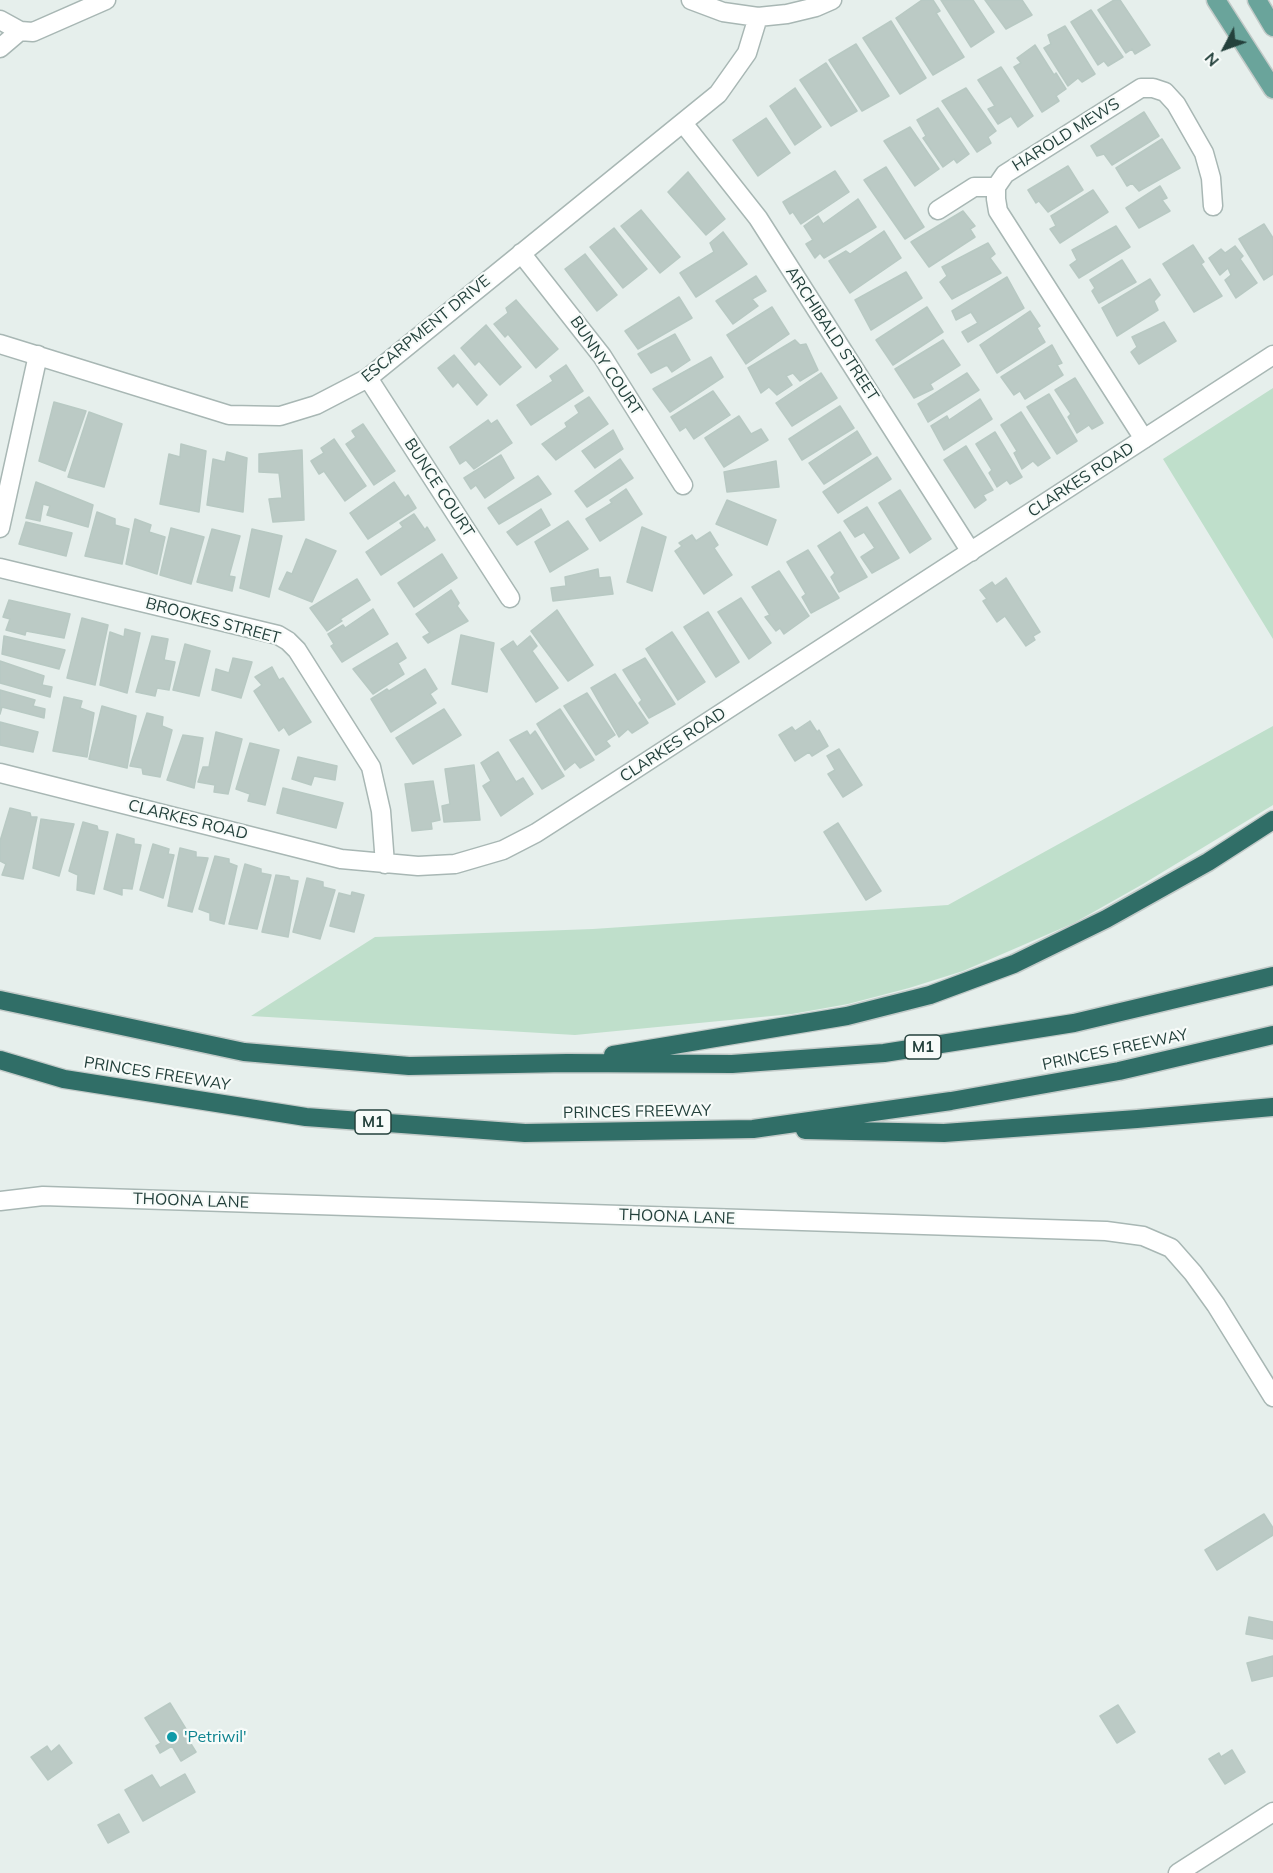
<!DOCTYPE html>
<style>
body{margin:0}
#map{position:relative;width:1273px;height:1873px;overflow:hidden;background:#e6efec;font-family:Mulish,sans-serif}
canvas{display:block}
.north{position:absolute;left:1195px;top:18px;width:60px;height:60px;-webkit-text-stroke:4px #f7fbf9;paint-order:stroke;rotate:229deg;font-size:16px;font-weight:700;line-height:24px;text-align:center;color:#24413c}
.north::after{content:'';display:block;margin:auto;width:21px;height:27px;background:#24413c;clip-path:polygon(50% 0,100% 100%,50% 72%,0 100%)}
</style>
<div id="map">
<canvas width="1273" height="1873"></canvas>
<div class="north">N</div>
</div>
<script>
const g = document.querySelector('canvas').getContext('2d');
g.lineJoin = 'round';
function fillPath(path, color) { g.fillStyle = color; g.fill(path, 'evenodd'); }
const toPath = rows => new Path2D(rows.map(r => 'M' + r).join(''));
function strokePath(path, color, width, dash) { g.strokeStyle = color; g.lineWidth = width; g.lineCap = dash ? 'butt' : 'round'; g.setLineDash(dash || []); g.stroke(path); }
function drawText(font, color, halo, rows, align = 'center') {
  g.font = font + ' Mulish,sans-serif'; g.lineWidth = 4.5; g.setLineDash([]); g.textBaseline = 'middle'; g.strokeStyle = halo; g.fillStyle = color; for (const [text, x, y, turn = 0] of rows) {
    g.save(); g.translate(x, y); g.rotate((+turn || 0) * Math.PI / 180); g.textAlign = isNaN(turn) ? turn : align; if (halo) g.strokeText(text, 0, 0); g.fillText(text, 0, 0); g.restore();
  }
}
fillPath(toPath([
 [1273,388,1273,639,1163,459],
 [1273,726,1273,805,1143,884,1074,923,963,971,909,988,848,1004,792,1014,575,1035,251,1016,375,937,593,929,948,905]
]), '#bfdfcb');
const building = toPath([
 [922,0,933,0,940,11,936,13,964,57,933,75,896,18,922,0],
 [941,0,973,0,994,32,971,47,941,0],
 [985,0,1022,0,1032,15,1006,29,985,0],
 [1114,0,1120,0,1150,45,1135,54,1132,49,1126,53,1098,10,1114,0],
 [1091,10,1123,57,1108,66,1104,61,1098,65,1071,22,1091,10],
 [891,21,926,78,900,94,863,38,891,21],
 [1065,26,1095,74,1082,82,1078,78,1068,86,1044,48,1051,44,1048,35,1065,26],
 [856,44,889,96,862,111,829,60,856,44],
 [1035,45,1054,75,1056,73,1066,89,1056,96,1059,101,1042,112,1014,67,1021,63,1017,58,1035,45],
 [826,63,857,111,831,126,800,80,826,63],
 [1001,67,1033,116,1018,127,1011,116,998,124,988,109,995,106,978,80,1001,67],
 [795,88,821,127,795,145,770,106,795,88],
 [966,88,996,131,988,137,991,143,977,152,942,101,966,88],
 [938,108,969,154,957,163,954,159,943,167,923,138,926,136,917,120,938,108],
 [1144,112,1159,136,1112,165,1104,154,1097,156,1091,146,1144,112],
 [766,118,790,153,758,176,733,140,766,118],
 [910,127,939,169,915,186,884,141,910,127],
 [1162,139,1180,168,1139,191,1132,183,1127,186,1116,168,1162,139],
 [1068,166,1083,190,1048,212,1039,201,1036,203,1028,190,1068,166],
 [886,167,924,227,905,239,864,180,886,167],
 [835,171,849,192,801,224,793,212,790,214,783,202,835,171],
 [688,172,725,219,706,235,668,192,688,172],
 [1160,186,1167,198,1162,200,1170,211,1139,228,1126,208,1160,186],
 [1093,190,1108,212,1060,243,1050,229,1056,226,1051,216,1093,190],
 [858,199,876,227,824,258,820,253,815,258,806,244,813,240,804,226,818,216,823,224,858,199],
 [641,210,680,257,660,273,621,226,641,210],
 [963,211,975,226,970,229,975,237,929,267,911,242,963,211],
 [1264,224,1273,238,1273,274,1264,280,1239,239,1264,224],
 [1116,226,1130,247,1079,278,1070,265,1077,260,1072,250,1116,226],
 [614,228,647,269,623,288,590,247,614,228],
 [884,231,901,258,850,293,829,261,846,251,850,254,884,231],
 [723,232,747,264,696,297,680,273,714,252,710,243,723,232],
 [988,243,995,254,990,258,1001,273,952,299,940,282,947,276,942,267,988,243],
 [1193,245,1204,262,1201,264,1222,296,1194,312,1163,264,1193,245],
 [1235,246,1243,256,1240,259,1257,283,1236,298,1225,280,1231,275,1228,268,1220,275,1209,258,1221,249,1225,253,1235,246],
 [585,254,617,295,597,311,565,269,585,254],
 [1122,260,1136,282,1099,303,1092,291,1095,288,1090,280,1122,260],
 [906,272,922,298,871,330,855,300,906,272],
 [756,276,766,291,752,299,758,306,733,324,716,301,756,276],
 [1007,277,1024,308,968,342,962,332,978,323,971,312,956,320,952,311,1007,277],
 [1150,279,1160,295,1154,301,1158,310,1117,336,1102,308,1150,279],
 [679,297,692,318,638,349,625,331,679,297],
 [516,300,558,349,536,368,508,334,505,337,494,324,508,313,506,308,516,300],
 [772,307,789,334,746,364,727,335,772,307],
 [927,307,943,332,893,365,876,340,927,307],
 [1030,311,1040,326,1037,328,1045,342,997,373,980,345,1030,311],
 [1164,322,1176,341,1139,364,1131,352,1137,347,1132,337,1164,322],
 [486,325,521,367,500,385,479,361,475,365,461,348,486,325],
 [675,334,690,360,672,372,667,365,651,373,638,354,675,334],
 [795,340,800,345,806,344,818,370,800,381,793,373,786,376,792,385,777,395,769,387,761,393,748,368,795,340],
 [943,340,960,365,930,384,933,389,914,398,895,369,943,340],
 [1052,345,1062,363,1057,365,1063,375,1025,399,1020,391,1014,395,1001,377,1052,345],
 [454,355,487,395,477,405,458,382,453,387,438,368,454,355],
 [711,357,723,377,670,412,653,389,711,357],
 [566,365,583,391,531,425,517,405,553,381,550,376,566,365],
 [821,373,837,398,792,426,776,403,821,373],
 [967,373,979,390,928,422,918,404,967,373],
 [1075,378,1103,423,1092,429,1089,425,1077,433,1068,417,1071,414,1055,390,1075,378],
 [713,391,730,415,694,439,686,427,680,431,671,417,713,391],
 [1049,394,1077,441,1057,454,1027,407,1049,394],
 [589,397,608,424,556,460,542,444,567,427,565,423,579,413,575,406,589,397],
 [980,399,992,419,944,450,931,426,947,416,949,420,980,399],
 [54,402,86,411,65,471,39,461,54,402],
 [840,406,854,428,802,460,789,439,840,406],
 [89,412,122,424,104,487,68,477,89,412],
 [1021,412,1050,458,1038,466,1033,461,1022,469,1014,453,1017,451,1001,425,1021,412],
 [739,416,751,434,761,429,768,440,724,467,705,438,739,416],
 [488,420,491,424,497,420,512,443,474,469,466,460,460,464,450,447,488,420],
 [363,424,395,471,374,485,346,444,356,437,352,431,363,424],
 [613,430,623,449,595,468,582,451,613,430],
 [857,431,871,454,824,484,809,463,857,431],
 [995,432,1022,477,1010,484,1007,480,997,487,989,473,992,470,976,444,995,432],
 [334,439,366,486,345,501,324,471,319,474,311,461,324,453,321,448,334,439],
 [181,444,206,451,199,512,160,504,169,454,180,457,181,444],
 [966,446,993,490,983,495,986,500,975,508,944,460,966,446],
 [302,450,304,520,273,522,269,499,282,498,279,473,259,472,259,454,302,450],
 [227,452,247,458,243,512,207,505,213,459,225,462,227,452],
 [501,455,514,478,485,498,476,485,471,489,464,478,501,455],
 [877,457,891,479,838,513,823,492,877,457],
 [620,459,633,478,587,507,575,491,620,459],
 [776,461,779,487,727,492,724,472,776,461],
 [538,476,551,494,499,524,488,508,538,476],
 [36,482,93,505,88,527,47,515,50,506,43,504,40,521,26,518,36,482],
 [394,482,405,498,408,495,416,508,368,539,350,513,394,482],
 [626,489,642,514,600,541,586,519,612,503,610,500,626,489],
 [900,490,931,539,910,553,879,503,900,490],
 [727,500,776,520,767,545,716,524,727,500],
 [867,507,899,558,872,573,861,557,875,548,864,532,855,537,844,521,867,507],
 [541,509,550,525,517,545,507,532,541,509],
 [97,512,115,519,115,525,129,529,122,564,85,556,97,512],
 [414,514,425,530,427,527,435,540,381,575,366,552,403,527,400,523,414,514],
 [135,519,151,525,149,532,165,537,157,574,126,564,135,519],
 [568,521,588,549,550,572,535,542,568,521],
 [26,522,72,533,66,556,19,544,26,522],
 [642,527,666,537,652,591,627,582,642,527],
 [171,528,204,537,191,584,160,575,171,528],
 [212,529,240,536,229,576,235,577,232,591,197,582,212,529],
 [252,529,282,536,269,597,240,588,252,529],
 [710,532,718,545,714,548,732,575,704,594,675,551,682,546,679,543,692,535,696,541,710,532],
 [840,532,867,577,839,592,831,577,835,573,818,546,840,532],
 [306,539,336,551,312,602,279,589,287,572,292,574,306,539],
 [808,550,839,598,811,613,802,597,806,594,787,562,808,550],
 [442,554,457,578,414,607,398,583,442,554],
 [598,569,599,578,610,577,613,594,553,601,551,588,566,586,565,577,598,569],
 [779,571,809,616,784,634,780,628,776,631,765,617,770,615,752,587,779,571],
 [1006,578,1040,632,1033,636,1035,640,1026,646,1005,616,997,622,983,601,987,599,980,590,992,582,995,586,1006,578],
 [357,579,370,600,340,619,342,621,327,631,310,608,357,579],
 [451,590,459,603,457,606,468,621,428,643,423,637,430,633,416,614,451,590],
 [741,598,771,643,749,659,718,612,741,598],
 [9,600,70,614,64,638,26,631,25,635,6,630,10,619,3,617,9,600],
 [373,609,388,634,342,662,331,646,334,644,328,634,343,625,345,628,373,609],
 [557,610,593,665,568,681,531,631,557,610],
 [708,612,739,662,716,677,684,627,708,612],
 [82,618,108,625,95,685,67,678,82,618],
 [125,629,140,633,127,693,100,685,110,632,124,637,125,629],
 [672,632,705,682,678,700,646,649,672,632],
 [461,635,494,643,487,692,452,684,461,635],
 [4,636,65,650,59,669,2,654,4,636],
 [152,636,168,639,164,660,175,662,169,690,157,688,155,696,136,692,152,636],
 [530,636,537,646,532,651,558,688,536,702,501,649,513,641,517,647,530,636],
 [397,643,406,658,398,663,404,674,373,694,353,669,397,643],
 [185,644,210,651,199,696,173,690,185,644],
 [233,658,252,662,241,698,212,690,216,669,229,673,233,658],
 [645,658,675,704,649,718,639,703,642,700,623,670,645,658],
 [0,661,44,676,42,685,52,687,50,697,0,683,0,661],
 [272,667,279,680,283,678,311,722,289,735,284,727,279,731,254,691,262,685,255,677,272,667],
 [425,669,437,689,430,694,436,703,391,732,371,699,387,689,389,691,425,669],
 [615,674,648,723,632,733,628,729,619,737,591,688,615,674],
 [0,690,35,700,33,706,45,709,44,718,2,707,0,714,0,690],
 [587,693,615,735,606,741,610,746,596,755,564,706,587,693],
 [64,697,82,701,80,708,94,713,87,757,53,751,64,697],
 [102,706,136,716,127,768,89,759,102,706],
 [444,709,461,735,413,764,396,738,444,709],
 [560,709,594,760,580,768,575,762,565,770,537,724,560,709],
 [147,713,163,717,162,726,172,730,160,777,143,774,142,768,130,766,147,713],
 [810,721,817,732,819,730,828,746,812,756,809,752,795,761,779,735,792,727,795,731,810,721],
 [0,722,38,732,33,752,0,745,0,722],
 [527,731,530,736,535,731,564,776,542,789,510,740,527,731],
 [216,732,242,739,228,794,214,792,215,785,198,782,203,767,209,767,216,732],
 [183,735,203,738,194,788,167,780,183,735],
 [250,743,279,750,265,805,248,801,250,794,236,789,250,743],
 [839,749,862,785,843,797,828,774,835,770,827,756,839,749],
 [498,752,516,782,523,778,533,794,501,816,483,786,491,781,481,763,498,752],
 [298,757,337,766,335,780,314,776,311,785,292,779,298,757],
 [474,765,480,820,444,822,442,806,450,804,445,769,474,765],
 [433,781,440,820,431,822,432,829,412,831,405,784,433,781],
 [283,788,343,803,336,828,277,813,283,788],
 [10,808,30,813,31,817,37,817,23,879,2,875,6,864,0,861,0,841,10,808],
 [41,819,74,824,59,876,33,868,41,819],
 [83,822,97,826,98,830,108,832,94,894,77,890,78,875,69,871,83,822],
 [838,823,881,891,866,900,824,832,838,823],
 [117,834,134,839,134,844,141,845,132,889,122,888,122,895,104,889,117,834],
 [153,844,169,849,168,854,174,855,163,898,140,890,153,844],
 [180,848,196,852,196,857,208,858,192,912,168,906,180,848],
 [215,856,229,859,229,863,237,866,224,924,210,920,210,913,199,909,215,856],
 [245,864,261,869,261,873,271,875,257,929,229,924,245,864],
 [276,875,289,877,290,880,298,881,288,937,262,932,276,875],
 [307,878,323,882,323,887,335,890,320,939,293,932,307,878],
 [352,892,364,895,354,932,330,926,339,893,351,896,352,892],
 [1264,1514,1273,1528,1273,1535,1217,1570,1205,1550,1264,1514],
 [1249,1617,1273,1622,1273,1639,1246,1634,1249,1617],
 [1273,1656,1273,1676,1252,1681,1247,1663,1273,1656],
 [170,1703,186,1729,183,1731,196,1752,181,1761,172,1746,160,1753,156,1746,161,1743,145,1718,170,1703],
 [1118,1705,1135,1732,1117,1743,1100,1716,1118,1705],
 [59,1745,72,1763,48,1780,31,1757,47,1746,51,1752,59,1745],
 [1232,1750,1245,1772,1225,1784,1209,1759,1219,1753,1221,1757,1232,1750],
 [185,1774,195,1792,143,1821,125,1790,152,1775,160,1788,185,1774],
 [119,1814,129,1832,108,1843,98,1825,119,1814]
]);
fillPath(building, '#bbcac5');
strokePath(building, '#b8c9c3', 1.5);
const street = toPath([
 [691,0,723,12,758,17,787,14,816,7,832,0],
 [0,20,20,31,33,32,106,0],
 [0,48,20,31],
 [683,123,758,218,971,552],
 [938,210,974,187,996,187],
 [521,253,602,356,683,485],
 [0,344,229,415,280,416,316,405,368,378,718,94,747,53,758,17],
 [368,378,510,598],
 [1144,439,998,211,996,199,996,187,1005,174,1141,88,1153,88,1165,92,1176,104,1204,153,1211,178,1213,206],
 [0,528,38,355],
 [0,568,278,635,288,641,297,650,371,767,381,811,385,864],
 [0,773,341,859,418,866,455,864,503,850,536,833,620,779,1273,355],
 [0,1201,43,1196,1106,1231,1143,1236,1171,1248,1193,1273,1216,1305,1273,1397],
 [1178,1873,1273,1812]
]);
const primary = toPath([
 [1216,0,1273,89],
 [1257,0,1273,27]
]);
const highway = toPath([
 [0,1000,244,1052,409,1066,567,1063,732,1064,884,1053,1074,1023,1273,976],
 [613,1055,847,1016,930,995,1014,964,1106,919,1208,862,1273,820],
 [0,1060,64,1079,306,1117,525,1133,753,1129,951,1101,1119,1071,1273,1035],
 [805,1130,944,1133,1137,1119,1273,1107]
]);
strokePath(street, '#a8b7b4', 21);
strokePath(primary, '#c2cac8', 21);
strokePath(highway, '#c2cac8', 21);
strokePath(street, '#fff', 18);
strokePath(primary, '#6aa49b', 18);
strokePath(highway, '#306e67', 18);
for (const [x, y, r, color] of [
 [172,1737,6,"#0f9aa8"]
]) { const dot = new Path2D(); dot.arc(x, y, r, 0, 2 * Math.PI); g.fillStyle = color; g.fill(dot); strokePath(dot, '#f7fbf9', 2); }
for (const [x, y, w] of [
 [923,1047,36],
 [373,1122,36]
]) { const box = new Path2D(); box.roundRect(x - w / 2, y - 12, w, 24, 4.5); g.fillStyle = '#f7fbf9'; g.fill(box); strokePath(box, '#24413c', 1.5); }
drawText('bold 15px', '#24413c', null, [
 ["M1",923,1047],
 ["M1",373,1122]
]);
drawText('16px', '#24413c', '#f7fbf9', [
 ["HAROLD MEWS",1066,135,-32],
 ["ESCARPMENT DRIVE",426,329,-39],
 ["ARCHIBALD STREET",832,334,57],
 ["BUNNY COURT",606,366,56],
 ["CLARKES ROAD",1081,480,-33],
 ["BUNCE COURT",439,488,57],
 ["BROOKES STREET",213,621,15],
 ["CLARKES ROAD",673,745,-33],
 ["CLARKES ROAD",188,820,14],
 ["PRINCES FREEWAY",1115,1050,-12],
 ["PRINCES FREEWAY",157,1074,9],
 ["PRINCES FREEWAY",637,1112,-1],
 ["THOONA LANE",191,1201,2],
 ["THOONA LANE",677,1217,2]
]);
drawText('16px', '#0d838f', '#f7fbf9', [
 ["'Petriwil'",184,1737]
], 'left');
</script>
